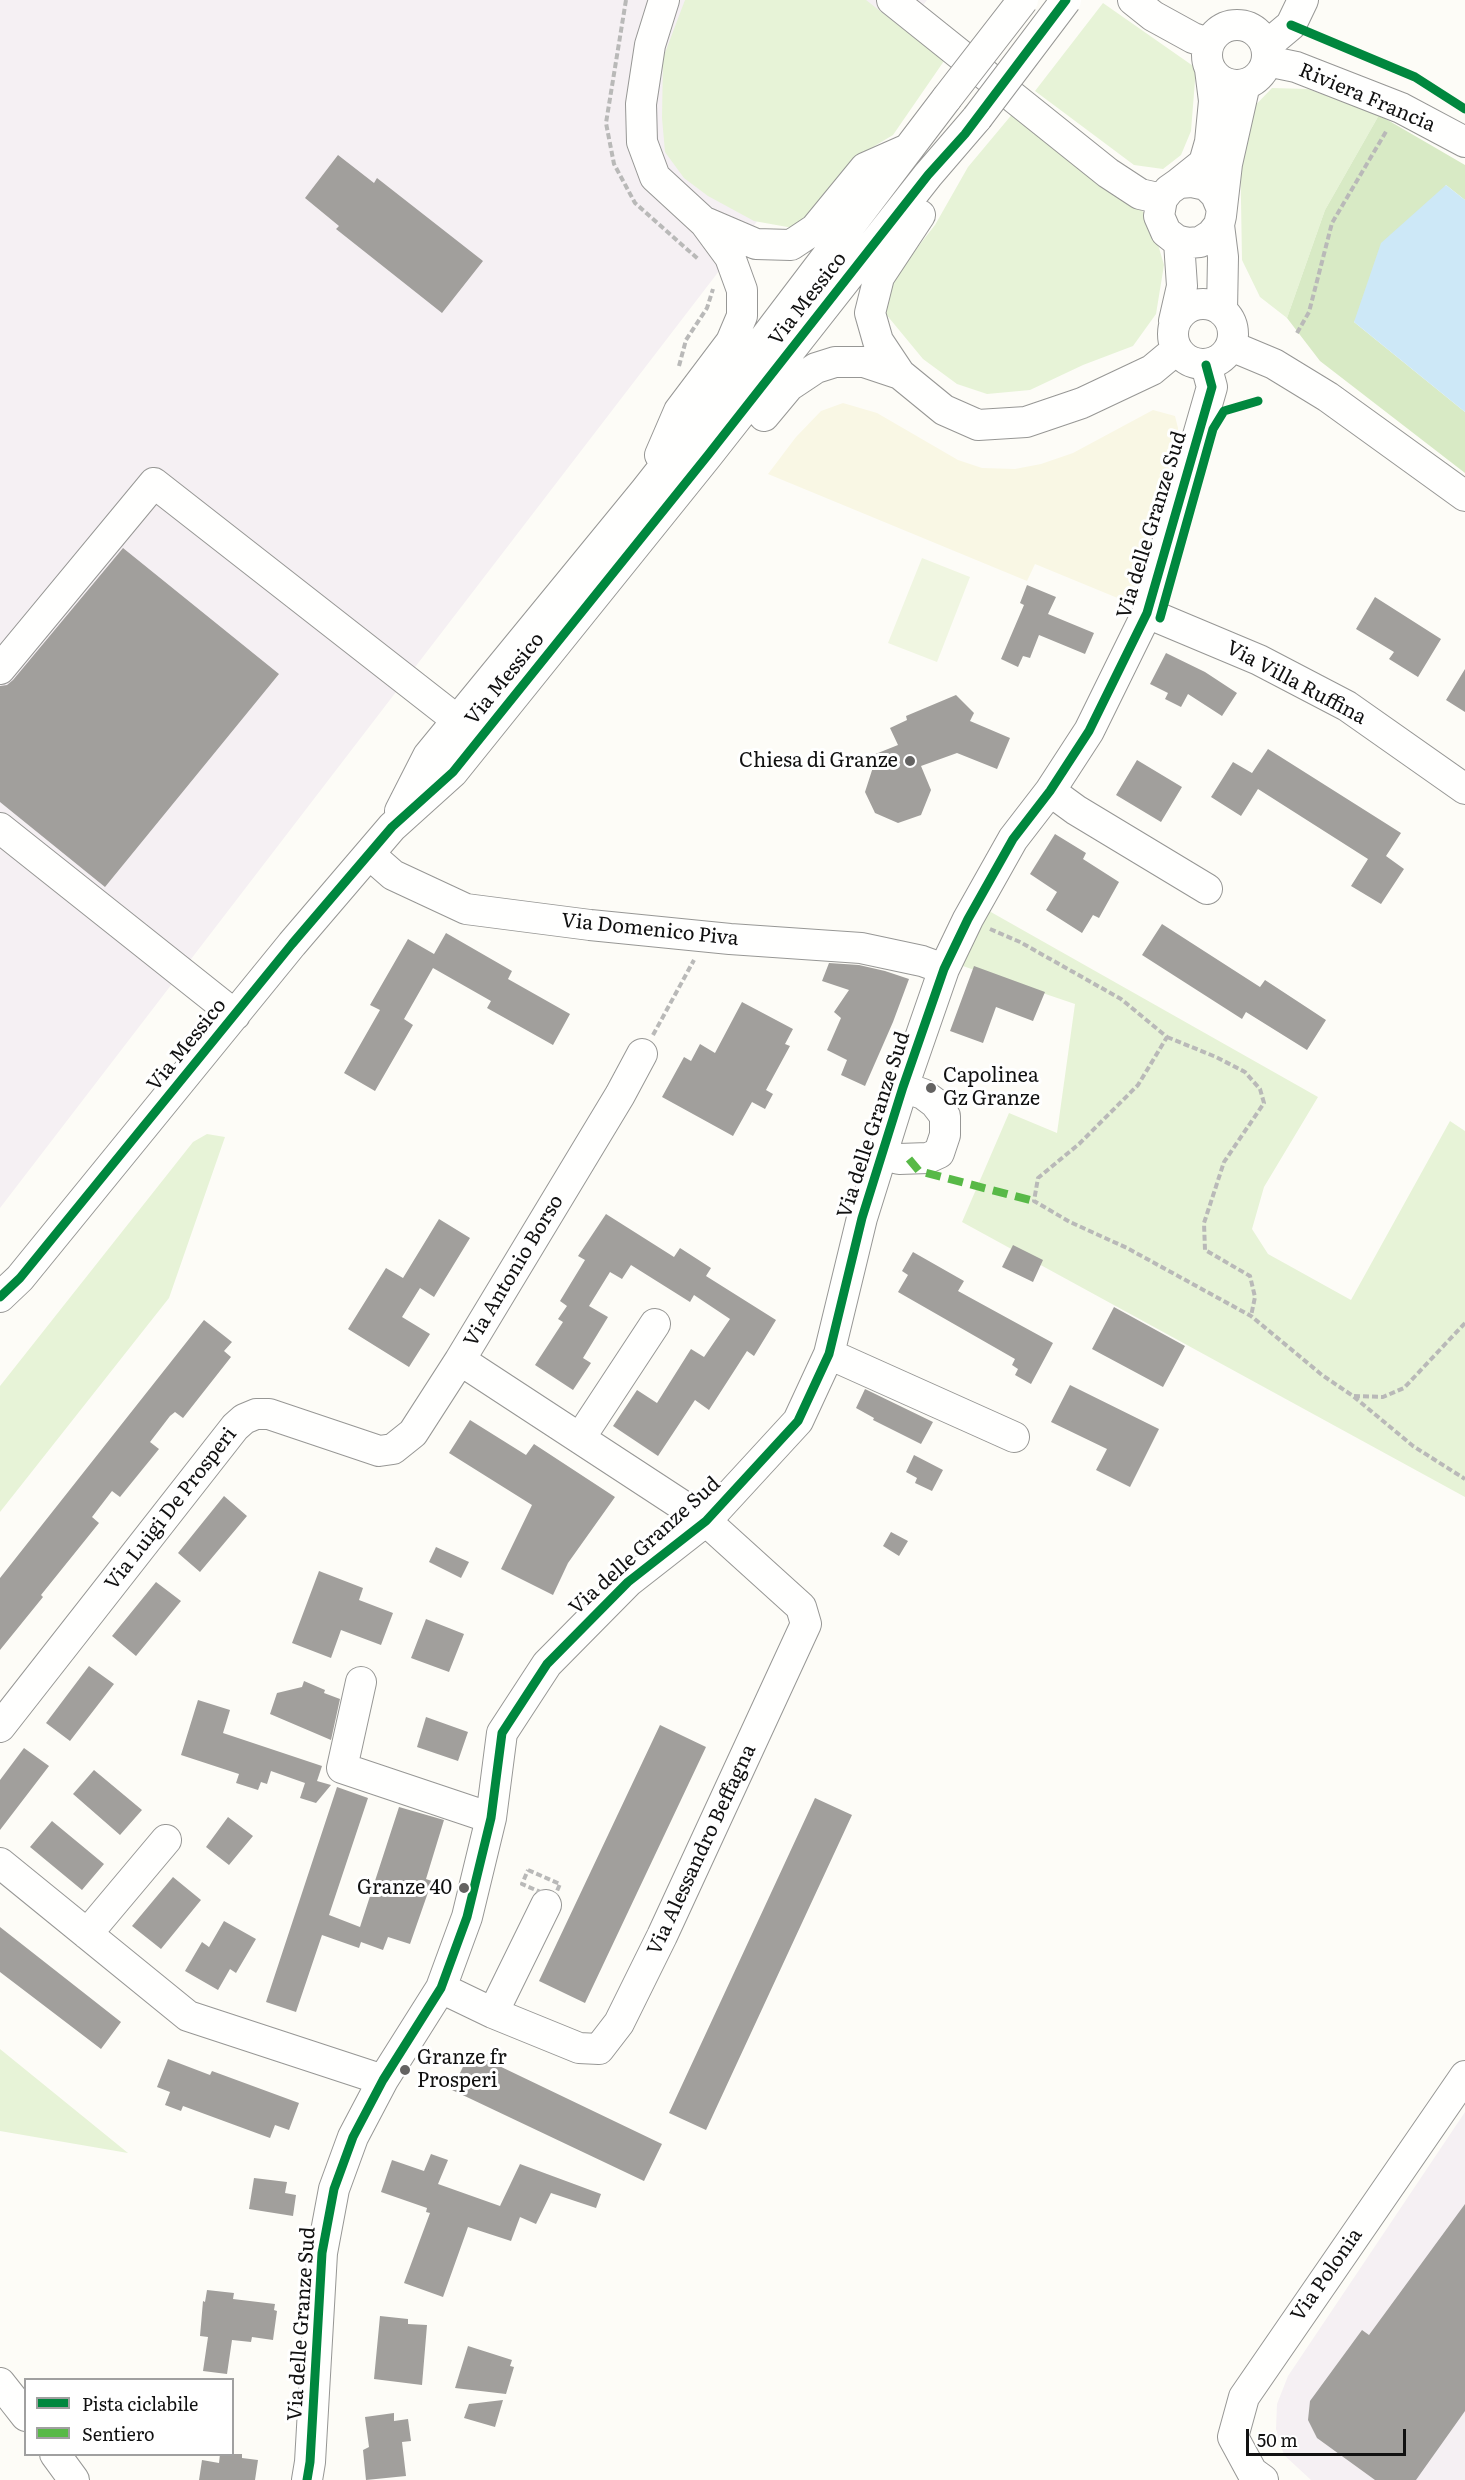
<!DOCTYPE html>
<style>
body{margin:0}
#map{position:relative;width:1465px;height:2480px;overflow:hidden;background:#fdfcf7;font-family:Literata,serif}
canvas{display:block}
.legend{position:absolute;left:24px;top:2378px;width:210px;height:78px;box-sizing:border-box;background:#fff;border:2px solid #a0a0a0;margin:0;padding:8px 10px;list-style:none;font-size:18px;color:#111}
.legend li{display:flex;align-items:center;gap:12px;height:30px}
.legend b{width:30px;border:2px solid #a0a0a0}
.scale{position:absolute;left:1246px;top:2429px;width:160px;height:27px;box-sizing:border-box;border:3px solid #111;border-top:0;padding-left:8px;font-size:18px;line-height:21px;white-space:nowrap;color:#111;-webkit-text-stroke:4px #fff;paint-order:stroke}
</style>
<div id="map">
<canvas width="1465" height="2480"></canvas>
<ul class="legend">
<li><b style="height:8px;background:#00873e"></b>Pista ciclabile</li>
<li><b style="height:8px;background:#58b947"></b>Sentiero</li>
</ul>
<div class="scale">50 m</div>
</div>
<script>
const g = document.querySelector('canvas').getContext('2d');
g.lineJoin = 'round';
function fillPath(path, color) { g.fillStyle = color; g.fill(path, 'evenodd'); }
const toPath = rows => new Path2D(rows.map(r => 'M' + r).join(''));
function strokePath(path, color, width, dash) { g.strokeStyle = color; g.lineWidth = width; g.lineCap = dash ? 'butt' : 'round'; g.setLineDash(dash || []); g.stroke(path); }
function drawText(font, color, halo, rows, align = 'center') {
  g.font = font + ' Literata,serif'; g.lineWidth = 6; g.setLineDash([]); g.textBaseline = 'middle'; g.strokeStyle = halo; g.fillStyle = color; for (const [text, x, y, turn = 0] of rows) {
    g.save(); g.translate(x, y); g.rotate((+turn || 0) * Math.PI / 180); g.textAlign = isNaN(turn) ? turn : align; if (halo) g.strokeText(text, 0, 0); g.fillText(text, 0, 0); g.restore();
  }
}
fillPath(toPath([
 [0,0,927,0,0,1208],
 [1465,2112,1465,2480,1311,2480,1284,2455,1276,2429,1277,2404,1288,2376]
]), '#f5f0f3');
fillPath(toPath([
 [843,403,877,413,958,460,982,468,1015,469,1041,464,1073,453,1153,410,1175,416,1178,428,1175,464,1137,606,1035,564,1027,581,768,474,796,437,821,411]
]), '#f9f7e4');
fillPath(toPath([
 [685,0,866,0,944,61,893,135,856,157,819,211,793,228,754,221,708,196,684,178,665,152,662,118,663,58],
 [1103,3,1196,68,1191,131,1181,155,1163,169,1134,165,1035,91],
 [1272,88,1308,89,1379,115,1325,210,1287,318,1260,297,1242,260,1240,141,1247,114],
 [1014,112,1150,217,1164,265,1156,314,1133,346,1083,365,1030,390,987,394,957,384,923,359,885,313,895,276,935,225,968,167],
 [982,907,1318,1097,1264,1187,1252,1229,1268,1254,1351,1300,1450,1121,1465,1131,1465,1497,962,1222,1009,1113,1057,1133,1075,1004,948,961],
 [207,1134,225,1137,169,1298,0,1512,0,1386,193,1142],
 [0,2049,128,2153,0,2131]
]), '#e7f3d7');
fillPath(toPath([
 [1379,115,1465,165,1465,200,1446,185,1354,322,1465,412,1465,473,1320,361,1287,318,1325,210]
]), '#d8eac5');
fillPath(toPath([
 [922,558,970,577,937,662,888,643]
]), '#f0f6e1');
fillPath(toPath([
 [1446,185,1465,200,1465,412,1354,322,1381,243]
]), '#cde8f7');
fillPath(toPath([
 [338,155,374,183,377,178,483,261,442,313,336,229,339,226,305,198],
 [123,548,279,674,105,887,0,802,0,686,7,685,13,680],
 [1027,585,1056,597,1048,614,1094,633,1085,654,1039,635,1030,658,1023,656,1018,667,1001,659,1024,605,1020,603],
 [1375,597,1441,639,1418,677,1389,659,1394,652,1356,629],
 [1166,653,1205,672,1237,693,1222,716,1188,694,1181,707,1165,699,1168,693,1150,684],
 [1465,669,1465,712,1446,700],
 [956,695,974,713,970,721,1010,738,997,769,957,753,921,766,931,790,921,815,898,823,875,813,865,792,874,764,863,759,898,745,890,728,907,720,906,716],
 [1268,749,1401,833,1386,856,1404,869,1381,904,1351,886,1368,859,1258,789,1241,816,1211,797,1233,762,1252,773],
 [1137,760,1182,787,1161,822,1116,795],
 [1055,834,1086,853,1083,859,1119,882,1099,918,1093,915,1082,933,1046,910,1057,892,1030,874],
 [1162,924,1260,987,1265,980,1326,1020,1307,1050,1246,1012,1242,1019,1142,955],
 [446,933,512,971,508,979,570,1014,553,1045,487,1008,491,1001,433,968,404,1019,413,1025,375,1091,344,1073,380,1010,370,1005,408,939,434,954],
 [829,963,859,965,885,971,909,979,893,1022,865,1086,841,1075,847,1060,827,1050,841,1018,834,1012,849,990,822,981],
 [974,966,1045,992,1033,1021,996,1007,983,1043,950,1031],
 [742,1002,793,1029,785,1044,790,1046,766,1090,773,1094,765,1109,752,1102,733,1136,662,1097,684,1057,691,1061,700,1044,715,1053],
 [606,1214,674,1257,680,1248,711,1268,706,1276,776,1320,754,1356,747,1351,709,1410,695,1400,658,1456,613,1426,637,1390,657,1403,691,1349,704,1357,730,1319,694,1295,690,1302,631,1265,622,1279,610,1272,589,1306,608,1317,583,1358,591,1363,573,1390,535,1365,563,1322,558,1319,567,1306,560,1301,585,1260,578,1256],
 [439,1219,470,1238,434,1297,420,1288,402,1317,430,1334,409,1367,348,1329,386,1268,403,1278],
 [1013,1245,1043,1260,1033,1282,1002,1267],
 [913,1252,964,1281,958,1291,1053,1343,1031,1384,1015,1375,1018,1369,1012,1365,1015,1359,898,1292,908,1275,902,1271],
 [1114,1307,1185,1346,1163,1387,1092,1349],
 [204,1320,232,1342,224,1351,231,1357,183,1418,175,1412,170,1416,150,1442,159,1449,120,1497,112,1491,92,1517,99,1523,41,1595,43,1597,0,1650,0,1578],
 [1070,1385,1159,1429,1130,1487,1096,1470,1107,1449,1051,1422],
 [865,1389,933,1422,921,1444,873,1420,874,1418,856,1408],
 [470,1420,526,1455,534,1444,615,1497,568,1563,553,1595,501,1569,532,1505,449,1453],
 [914,1455,943,1470,932,1491,915,1483,917,1478,906,1472],
 [224,1496,247,1516,200,1572,178,1553],
 [891,1532,908,1541,899,1556,883,1546],
 [436,1547,469,1562,461,1578,429,1562],
 [319,1571,363,1588,359,1600,393,1613,381,1645,341,1630,331,1658,292,1643],
 [156,1582,181,1601,136,1656,112,1636],
 [426,1619,464,1634,449,1672,411,1658],
 [89,1666,114,1684,70,1741,46,1723],
 [304,1681,325,1690,324,1693,340,1699,331,1740,270,1714,277,1693,302,1687],
 [198,1700,230,1710,223,1733,322,1766,317,1781,331,1785,316,1803,300,1798,305,1783,271,1771,267,1784,261,1782,258,1790,236,1783,239,1774,181,1755],
 [426,1717,468,1732,458,1761,417,1747],
 [660,1725,706,1747,585,2003,539,1981],
 [24,1748,49,1766,0,1830,0,1780],
 [94,1770,142,1810,120,1835,73,1794],
 [337,1787,368,1798,329,1915,360,1927,399,1807,444,1820,426,1879,432,1881,410,1944,388,1937,383,1950,361,1942,359,1948,322,1935,296,2012,266,2002],
 [815,1798,852,1815,706,2130,669,2113],
 [228,1817,253,1836,229,1865,206,1847],
 [52,1821,104,1864,82,1890,30,1847],
 [173,1877,201,1900,161,1949,132,1926],
 [224,1921,256,1939,236,1973,230,1969,218,1990,185,1971,202,1942,209,1947],
 [0,1927,121,2022,101,2049,0,1972],
 [470,2052,662,2144,644,2181,452,2090],
 [168,2059,210,2075,212,2071,299,2103,289,2130,275,2125,270,2138,183,2106,181,2111,165,2105,170,2092,157,2087],
 [431,2154,448,2160,438,2184,500,2206,520,2164,601,2194,596,2208,551,2193,536,2224,520,2217,511,2241,468,2227,443,2297,404,2283,430,2213,426,2212,427,2208,381,2192,392,2160,424,2171],
 [254,2178,287,2182,285,2193,296,2195,293,2216,249,2209],
 [1465,2204,1465,2411,1416,2480,1375,2480,1317,2438,1308,2420,1310,2401,1362,2330,1369,2335],
 [207,2290,234,2293,233,2299,275,2304,274,2310,277,2311,273,2340,252,2337,251,2342,232,2340,227,2374,203,2371,208,2337,200,2336,203,2301,205,2302],
 [380,2316,408,2319,408,2324,427,2325,422,2385,374,2379],
 [468,2346,512,2360,510,2366,514,2367,506,2394,455,2388],
 [503,2400,495,2427,464,2418,469,2404],
 [394,2413,394,2421,408,2419,411,2441,402,2442,406,2476,366,2480,363,2450,369,2447,365,2417],
 [220,2454,242,2454,242,2458,258,2460,255,2480,199,2480,202,2460,219,2463]
]), '#a19f9c');
const minor = toPath([
 [892,0,1108,173,1140,194,1162,199],
 [1133,0,1153,16,1193,38,1208,43],
 '1207 55a30 30 0 1 1 60 0a30 30 0 1 1-60 0Z',
 [1266,46,1291,25,1303,0],
 [1267,61,1296,67,1401,108,1465,142],
 [1179,183,1204,163,1210,142,1214,101,1210,69],
 [1221,207,1216,195,1206,185,1192,182,1179,183,1169,190,1162,199,1159,216,1166,232,1176,240,1188,243,1200,242,1211,235,1219,225,1221,216,1227,164,1245,84],
 [920,215,879,277,870,313,878,341,900,374,944,410,978,425,1026,422,1082,403,1152,370,1176,350],
 [707,223,756,244,791,245,815,229,865,168,908,149],
 [1219,225,1223,257,1222,311],
 [1166,232,1179,242,1182,286,1174,321],
 '1173 334a30 30 0 1 1 60 0a30 30 0 1 1-60 0Z',
 [1231,346,1274,364,1328,397,1465,496],
 [764,416,789,386,816,368,835,362,864,362,900,374],
 [660,455,679,411,731,342,742,316,742,290,730,257,705,223,655,177,642,142,641,104,650,45,664,0],
 [1147,613,1259,660,1347,706,1465,789],
 [0,669,154,483,457,720],
 [1050,791,1076,810,1207,889],
 [400,811,428,756,645,491,758,347,947,98],
 [0,828,235,1015],
 [369,854,393,875,466,909,590,925,730,939,861,948,922,961,944,969],
 [882,1155,899,1159,928,1158,939,1153,945,1135,945,1116,935,1103,923,1094,903,1087],
 [0,1297,20,1278,292,944,392,827,453,772,708,455,928,175,977,118],
 [829,1354,1014,1437],
 [580,1438,655,1324],
 [361,1682,342,1768,491,1818],
 [0,1727,235,1427,244,1419,256,1414,269,1414,379,1451,393,1449,413,1433,460,1360],
 [0,1863,188,2016,383,2080],
 [87,1934,166,1840],
 [441,1988,493,2013,579,2048,599,2049,619,2023,662,1936,806,1624,801,1607,706,1521,460,1360,620,1095,642,1054],
 [493,2013,546,1905],
 [0,2383,26,2416],
 [55,2454,74,2480],
 [307,2480,310,2462,322,2253,334,2189,353,2137,383,2080,441,1988,467,1917,491,1818,502,1733,547,1664,628,1582,706,1521,798,1421,829,1354,862,1218,903,1087,944,969,968,919,1013,839,1050,791,1089,731,1147,613,1212,387,1206,365],
 [1263,2480,1252,2472,1233,2437,1244,2397,1465,2076]
]);
strokePath(minor, '#979795', 32);
strokePath(toPath([
 [626,0,606,123,614,164,635,203,698,259],
 [1297,333,1309,312,1332,223,1387,130],
 [679,366,686,340,707,308,713,289],
 [990,929,1020,942,1121,999,1167,1037,1138,1085,1079,1144,1038,1178,1034,1201,1070,1222,1127,1248,1251,1316,1322,1375,1353,1396,1413,1446,1465,1479],
 [653,1035,694,960],
 [1167,1037,1216,1057,1245,1072,1260,1089,1264,1103,1224,1162,1204,1223,1205,1250,1250,1276,1255,1297,1251,1316],
 [1354,1396,1383,1397,1404,1388,1465,1323],
 [528,1870,560,1884,554,1898,522,1884,528,1870]
]), '#b9b9b8', 4, [6, 3]);
strokePath(minor, '#fffffe', 30);
const minorBridge = toPath([
 [947,98,1023,0],
 [977,118,1066,0]
]);
strokePath(minorBridge, '#979795', 32, []);
strokePath(minorBridge, '#fffffe', 30);
strokePath(toPath([
 [909,1159,919,1171,1034,1201]
]), '#58b947', 8, [15, 8]);
strokePath(toPath([
 [1291,25,1415,77,1465,109],
 [1160,618,1213,429,1224,411,1258,401],
 [0,1297,20,1278,292,944,392,827,453,772,708,455,928,175,965,134,1066,0],
 [307,2480,310,2462,322,2253,334,2189,353,2137,383,2080,441,1988,467,1917,491,1818,502,1733,547,1664,628,1582,706,1521,798,1421,829,1354,862,1218,903,1087,944,969,968,919,1013,839,1050,791,1089,731,1147,613,1212,387,1206,365]
]), '#00873e', 9);
for (const [x, y, r, color] of [
 [910,761,6,"#646362"],
 [931,1088,6,"#646362"],
 [464,1888,6,"#646362"],
 [405,2070,6,"#646362"]
]) { const dot = new Path2D(); dot.arc(x, y, r, 0, 2 * Math.PI); g.fillStyle = color; g.fill(dot); strokePath(dot, '#fff', 2); }
drawText('20px', '#111', '#fff', [
 ["Riviera Francia",1367,98,23],
 ["Via Messico",808,299,-52],
 ["Via delle Granze Sud",1152,525,-73],
 ["Via Messico",505,679,-51],
 ["Via Villa Ruffina",1296,683,28],
 ["Via Domenico Piva",650,930,6],
 ["Via Messico",187,1045,-51],
 ["Via delle Granze Sud",874,1125,-72],
 ["Via Antonio Borso",514,1271,-59],
 ["Via Luigi De Prosperi",171,1509,-52],
 ["Via delle Granze Sud",645,1546,-42],
 ["Via Alessandro Beffagna",702,1850,-65],
 ["Via Polonia",1327,2275,-55],
 ["Via delle Granze Sud",302,2324,-86]
]);
drawText('20px', '#111', '#fff', [
 ["Chiesa di Granze",898,761],
 ["Capolinea",943,1076,"left"],
 ["Gz Granze",943,1099,"left"],
 ["Granze 40",452,1888],
 ["Granze fr",417,2058,"left"],
 ["Prosperi",417,2081,"left"]
], 'right');
</script>
